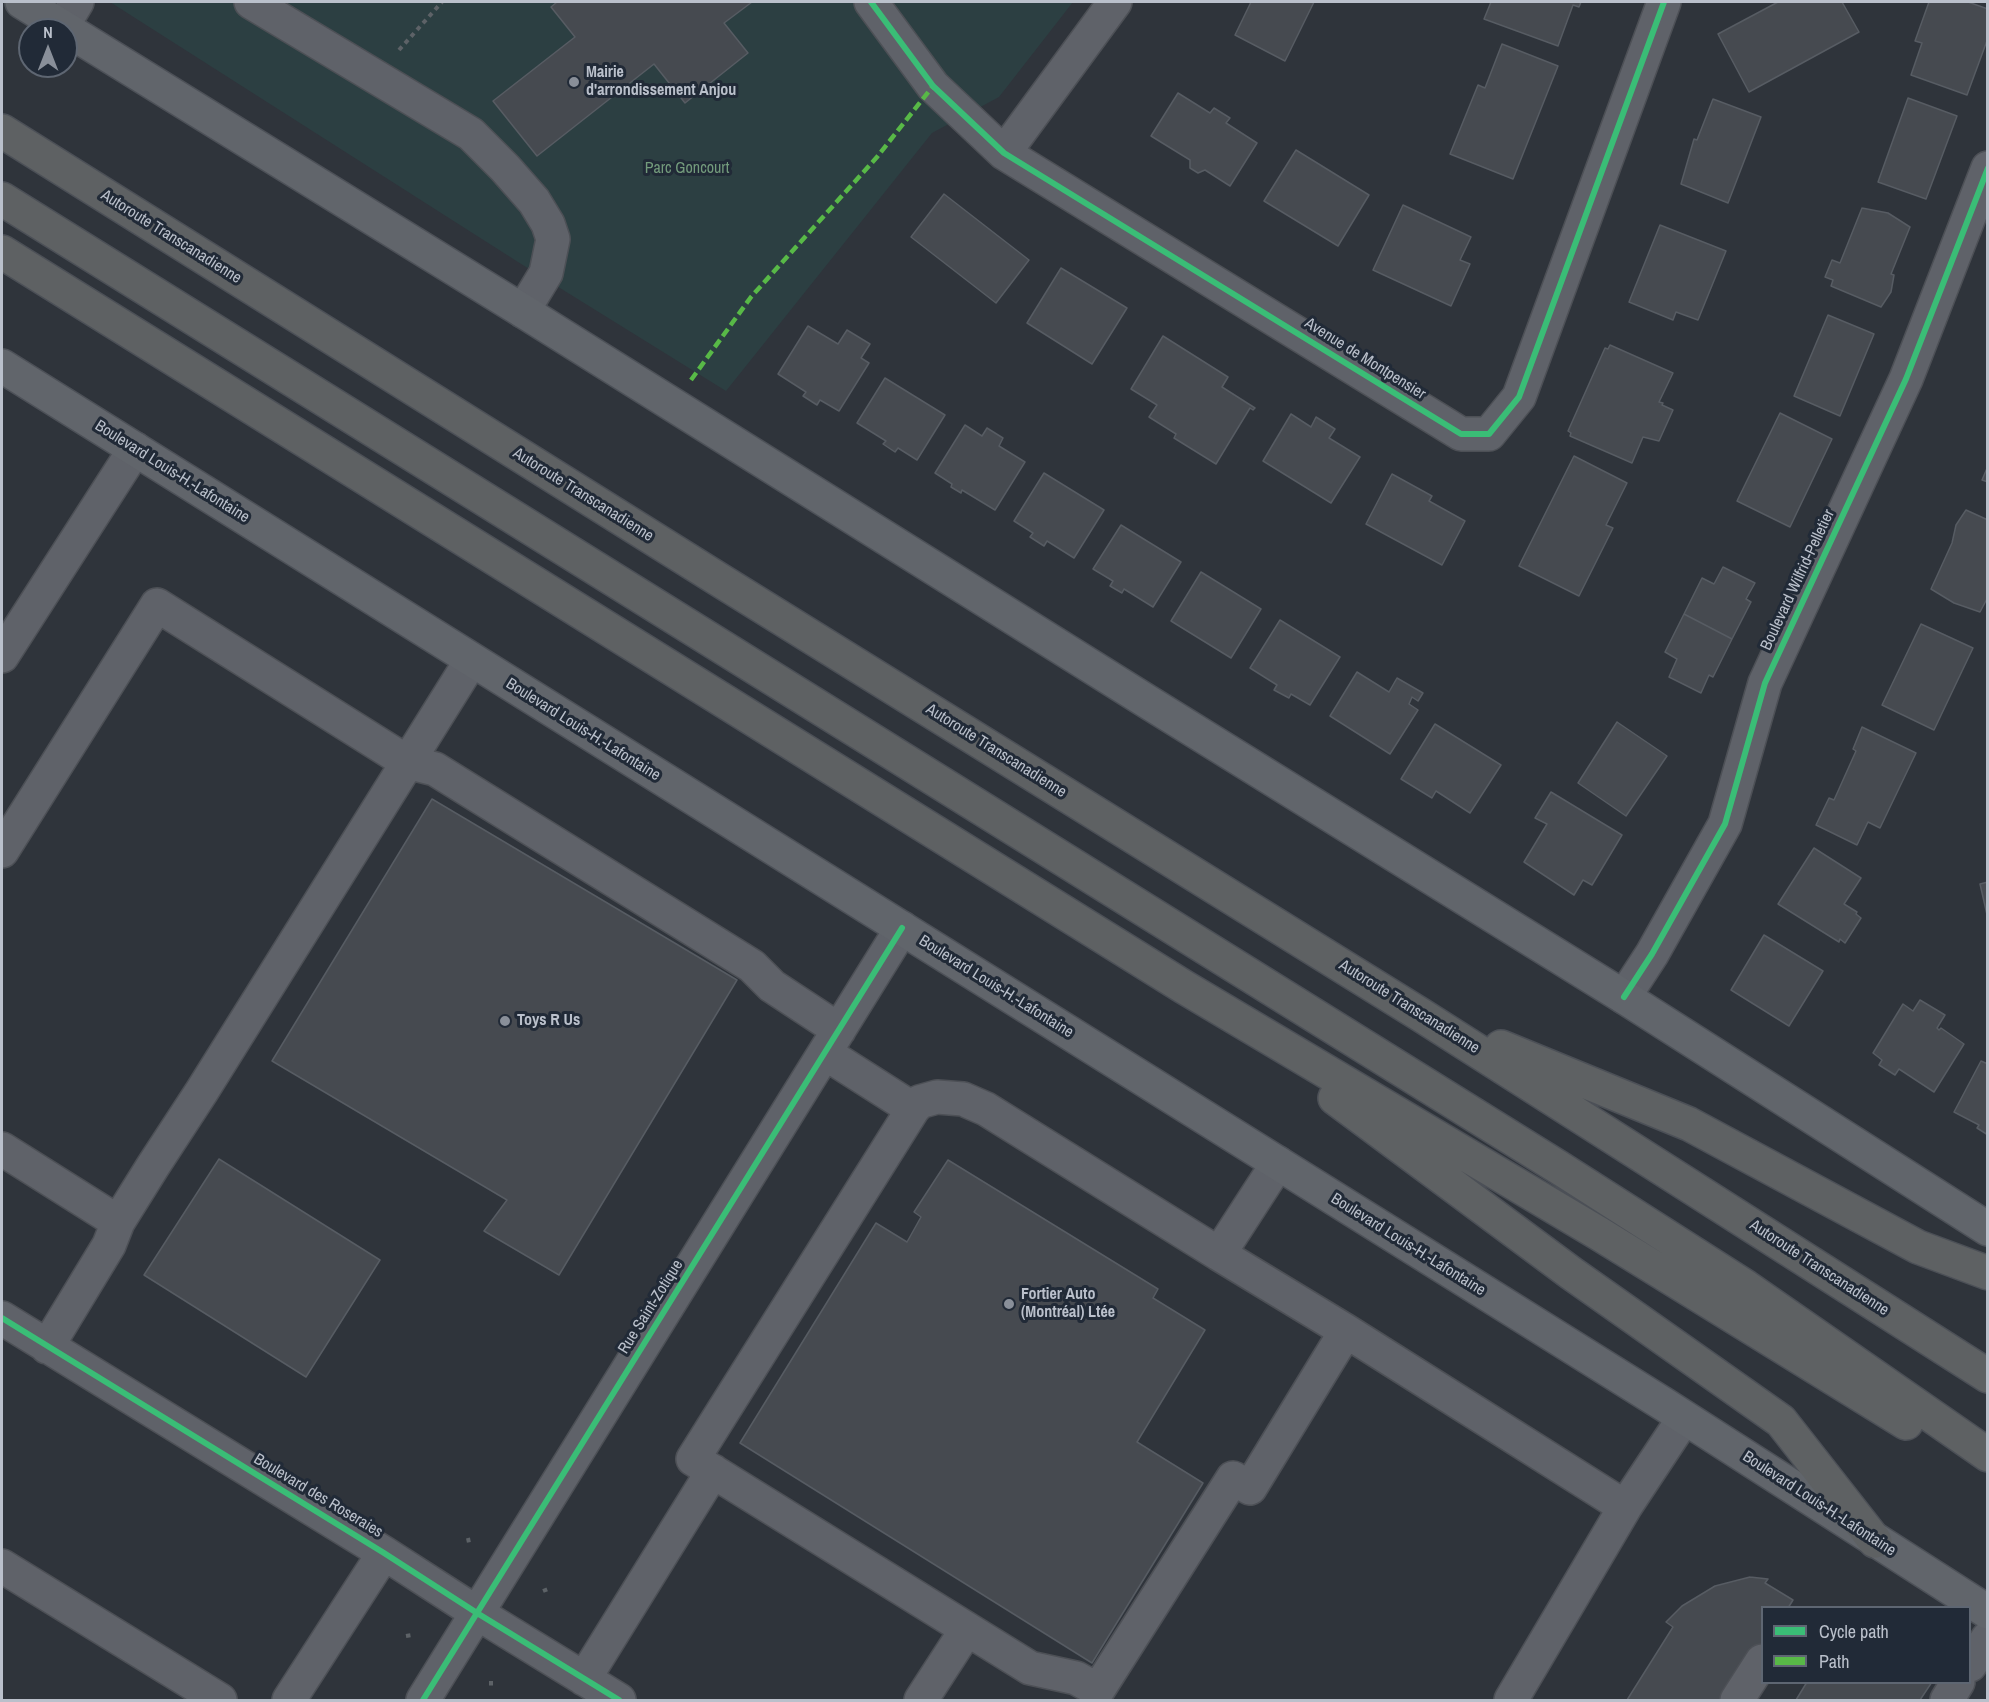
<!DOCTYPE html>
<meta charset="utf-8">
<style>
body{margin:0}
#map{position:relative;width:1989px;height:1702px;overflow:hidden;background:#2f343b;font-family:"Archivo Narrow",sans-serif}
canvas{display:block}
.frame{position:absolute;inset:0;border:3px solid #bac0cb;pointer-events:none}
.legend{position:absolute;left:1761px;top:1606px;width:210px;height:78px;box-sizing:border-box;background:#212a37;border:2px solid #5e6672;margin:0;padding:8px 10px;list-style:none;font-size:18px;color:#bac0cb}
.legend li{display:flex;align-items:center;gap:12px;height:30px}
.legend b{width:30px;border:2px solid #5e6672}
.north{position:absolute;left:18px;top:18px;width:60px;height:60px;box-sizing:border-box;background:#212a37;border:2px solid #5e6672;border-radius:50%;rotate:0deg;font-size:16px;font-weight:700;line-height:24px;text-align:center;color:#bac0cb}
.north::after{content:'';display:block;margin:auto;width:21px;height:27px;background:#898f99;clip-path:polygon(50% 0,100% 100%,50% 72%,0 100%)}
</style>
<div id="map">
<canvas width="1989" height="1702"></canvas>
<div class="frame"></div>
<ul class="legend">
<li><b style="height:8px;background:#3abd76"></b>Cycle path</li>
<li><b style="height:8px;background:#58b947"></b>Path</li>
</ul>
<div class="north">N</div>
</div>
<script>
const g = document.querySelector('canvas').getContext('2d');
g.lineJoin = 'round';
function fillPath(path, color) { g.fillStyle = color; g.fill(path, 'evenodd'); }
const toPath = rows => new Path2D(rows.map(r => 'M' + r).join(''));
function strokePath(path, color, width, dash) { g.strokeStyle = color; g.lineWidth = width; g.lineCap = dash ? 'butt' : 'round'; g.setLineDash(dash || []); g.stroke(path); }
function drawText(font, color, halo, rows, align = 'center') {
  g.font = font + ' "Archivo Narrow",sans-serif'; g.lineWidth = 6; g.setLineDash([]); g.textBaseline = 'middle'; g.strokeStyle = halo; g.fillStyle = color; for (const [text, x, y, turn = 0] of rows) {
    g.save(); g.translate(x, y); g.rotate((+turn || 0) * Math.PI / 180); g.textAlign = isNaN(turn) ? turn : align; if (halo) g.strokeText(text, 0, 0); g.fillText(text, 0, 0); g.restore();
  }
}
fillPath(toPath([
 [110,2,1073,2,999,97,932,133,726,391,518,262]
]), '#2c3f42');
const building = toPath([
 [557,2,752,2,724,23,748,53,685,103,654,64,537,156,493,101,575,37,551,7,557,2],
 [1251,2,1314,2,1285,61,1235,35,1251,2],
 [1491,2,1581,2,1579,7,1573,5,1558,46,1484,19,1491,2],
 [1778,2,1842,2,1859,32,1749,92,1718,34,1778,2],
 [1929,2,1968,2,1988,9,1988,38,1967,95,1911,75,1922,43,1915,41,1929,2],
 [1502,44,1558,66,1513,179,1450,154,1478,85,1485,88,1502,44],
 [1178,93,1210,113,1214,108,1230,118,1226,123,1257,143,1230,186,1205,170,1198,173,1190,168,1190,160,1151,136,1178,93],
 [1908,98,1957,116,1926,199,1878,182,1908,98],
 [1713,99,1761,117,1728,203,1681,184,1694,139,1697,140,1713,99],
 [1296,150,1369,195,1338,246,1264,201,1296,150],
 [944,194,1029,260,996,303,911,237,944,194],
 [1403,205,1471,237,1460,260,1470,264,1451,306,1373,270,1403,205],
 [1862,208,1888,213,1910,227,1891,274,1894,275,1891,292,1881,307,1831,286,1833,280,1825,277,1832,260,1840,263,1862,208],
 [1660,225,1726,251,1698,320,1676,312,1673,320,1629,302,1660,225],
 [1061,268,1127,308,1092,364,1027,323,1061,268],
 [1828,315,1874,334,1840,416,1794,396,1828,315],
 [808,326,838,344,847,330,870,344,861,358,869,363,839,411,820,400,817,405,803,396,806,392,778,374,808,326],
 [1163,336,1228,377,1222,387,1255,408,1253,410,1250,408,1216,464,1174,438,1176,434,1149,417,1157,405,1131,389,1163,336],
 [1610,345,1673,373,1659,402,1663,403,1662,405,1673,410,1659,441,1643,437,1632,463,1570,436,1571,433,1568,431,1605,348,1608,349,1610,345],
 [885,378,945,415,917,460,898,448,895,452,883,444,886,441,857,423,885,378],
 [1780,413,1832,439,1790,527,1737,501,1780,413],
 [1291,414,1311,427,1316,417,1335,429,1329,438,1360,457,1331,503,1263,461,1291,414],
 [965,425,982,436,987,428,1003,438,999,446,1025,462,995,510,962,490,961,493,951,487,952,484,935,473,965,425],
 [1574,456,1627,483,1606,525,1613,528,1579,596,1519,566,1574,456],
 [1988,466,1988,482,1982,480,1988,466],
 [1044,473,1104,510,1074,558,1047,541,1044,546,1030,537,1033,533,1014,521,1044,473],
 [1392,474,1432,496,1429,501,1465,521,1442,565,1366,524,1392,474],
 [1966,510,1988,520,1988,597,1980,612,1954,603,1931,589,1952,543,1956,525,1966,510],
 [1121,525,1181,562,1153,607,1124,589,1122,593,1110,586,1113,581,1093,569,1121,525],
 [1723,567,1755,583,1746,599,1751,602,1732,639,1684,614,1702,578,1714,584,1723,567],
 [1201,572,1261,609,1231,658,1171,621,1201,572],
 [1684,614,1732,639,1713,677,1709,675,1701,693,1669,677,1677,659,1665,652,1684,614],
 [1280,620,1340,657,1310,705,1291,694,1289,698,1274,690,1277,685,1250,668,1280,620],
 [1921,624,1973,648,1934,730,1882,705,1921,624],
 [1357,672,1389,692,1397,678,1423,693,1418,701,1412,697,1409,704,1418,710,1390,754,1330,716,1357,672],
 [1617,722,1667,756,1626,816,1578,783,1617,722],
 [1435,724,1501,765,1470,813,1436,791,1432,798,1401,779,1435,724],
 [1862,727,1916,753,1880,828,1868,822,1857,845,1816,825,1829,798,1834,800,1856,751,1853,749,1862,727],
 [1551,792,1622,835,1592,885,1583,880,1574,895,1524,862,1547,824,1535,818,1551,792],
 [432,799,737,980,559,1275,484,1231,507,1200,272,1061,432,799],
 [1814,848,1861,878,1844,904,1857,912,1856,914,1861,918,1845,943,1840,939,1839,942,1778,904,1814,848],
 [1988,882,1988,919,1980,884,1988,882],
 [1764,935,1823,971,1789,1026,1731,990,1764,935],
 [1920,1000,1945,1015,1937,1028,1939,1030,1941,1028,1964,1044,1934,1092,1899,1069,1895,1075,1879,1065,1882,1060,1873,1053,1903,1004,1913,1011,1920,1000],
 [1981,1061,1988,1064,1988,1135,1977,1128,1979,1125,1954,1112,1981,1061],
 [219,1159,380,1260,306,1377,144,1275,219,1159],
 [948,1160,1158,1289,1153,1298,1205,1330,1137,1442,1203,1483,1092,1663,740,1443,876,1223,907,1242,921,1217,914,1212,948,1160],
 [1750,1577,1768,1579,1765,1583,1793,1600,1788,1608,1762,1608,1762,1648,1729,1700,1627,1700,1673,1627,1666,1622,1682,1606,1715,1586,1750,1577],
 [1807,1682,1932,1682,1920,1700,1796,1700,1807,1682]
]);
fillPath(building, '#464a50');
strokePath(building, '#575c63', 1.5);
const minor = toPath([
 [251,2,471,134,505,168,534,201,548,224,553,239,546,273,523,311],
 [871,2,933,86,1004,153,1461,434,1489,434,1519,397,1664,2],
 [62,27,77,2],
 [1004,153,1115,2],
 [2,656,135,449],
 [2,851,157,605,407,762,435,769,752,966,772,986,839,1030],
 [1624,997,1652,954,1725,824,1765,683,1906,379,1988,168],
 [825,1053,913,1109,693,1459,967,1629,921,1700],
 [913,1109,919,1102,937,1097,963,1099,986,1109,1219,1254],
 [2,1149,118,1222],
 [1278,1163,1219,1254,1346,1331,1625,1507,1684,1418],
 [2,1318,384,1553,477,1613,619,1700],
 [47,1347,109,1245,118,1222,153,1166,202,1091,471,661],
 [2,1566,220,1700],
 [967,1629,1030,1668,1076,1678,1098,1690,1233,1478,1250,1488,1346,1331],
 [1970,1665,1988,1638],
 [584,1679,713,1471],
 [289,1700,384,1553],
 [423,1700,902,928],
 [1511,1700,1625,1507],
 [1737,1700,1762,1661],
 [1947,1700,1958,1682]
]);
const major = toPath([
 [22,2,523,311,1148,702,1624,997,1988,1229],
 [2,366,1665,1405,1988,1612]
]);
const highway = toPath([
 [2,131,718,579,1421,1015,1988,1376],
 [2,199,1558,1167,1746,1287,1988,1455],
 [2,252,1184,987,1598,1233,1906,1423],
 [1501,1047,1689,1124,1918,1247,1988,1273],
 [1335,1098,1571,1273,1781,1421,1875,1541]
]);
strokePath(minor, '#4d5056', 36);
strokePath(major, '#4d5158', 36);
strokePath(highway, '#4c5057', 36);
strokePath(toPath([
 [399,50,442,2],
 [468,1538,469,1543],
 [543,1591,548,1589],
 [406,1636,412,1635],
 [491,1681,491,1687]
]), '#5d6267', 4, [4.5, 4.5]);
strokePath(minor, '#5f6269', 33);
strokePath(major, '#61656b', 33);
strokePath(highway, '#5e6163', 33);
strokePath(toPath([
 [691,380,751,297,877,157,933,86]
]), '#58b947', 4.5, [9, 4.5]);
strokePath(toPath([
 [871,2,933,86,1004,153,1461,434,1489,434,1519,397,1664,2],
 [1624,997,1652,954,1725,824,1765,683,1906,379,1988,168],
 [2,1318,384,1553,477,1613,619,1700],
 [423,1700,902,928]
]), '#3abd76', 6);
for (const [x, y, r, color] of [
 [574,82,6,"#898f99"],
 [505,1021,6,"#898f99"],
 [1009,1304,6,"#898f99"]
]) { const dot = new Path2D(); dot.arc(x, y, r, 0, 2 * Math.PI); g.fillStyle = color; g.fill(dot); strokePath(dot, '#212a37', 2); }
drawText('bold 16px', '#bac0cb', '#212a37', [
 ["Mairie",586,73],
 ["d'arrondissement Anjou",586,91],
 ["Toys R Us",517,1021],
 ["Fortier Auto",1021,1295],
 ["(Montréal) Ltée",1021,1313]
], 'left');
drawText('16px', '#739b7c', '#212a37', [
 ["Parc Goncourt",687,169]
]);
drawText('16px', '#bac0cb', '#212a37', [
 ["Autoroute Transcanadienne",171,237,32],
 ["Avenue de Montpensier",1365,359,32],
 ["Boulevard Louis-H.-Lafontaine",172,472,32],
 ["Autoroute Transcanadienne",583,495,32],
 ["Boulevard Wilfrid-Pelletier",1798,580,-65],
 ["Boulevard Louis-H.-Lafontaine",583,730,32],
 ["Autoroute Transcanadienne",996,751,32],
 ["Boulevard Louis-H.-Lafontaine",996,987,32],
 ["Autoroute Transcanadienne",1409,1007,32],
 ["Boulevard Louis-H.-Lafontaine",1408,1245,32],
 ["Autoroute Transcanadienne",1819,1268,33],
 ["Rue Saint-Zotique",651,1307,-58],
 ["Boulevard des Roseraies",318,1496,31],
 ["Boulevard Louis-H.-Lafontaine",1819,1504,33]
]);
</script>
